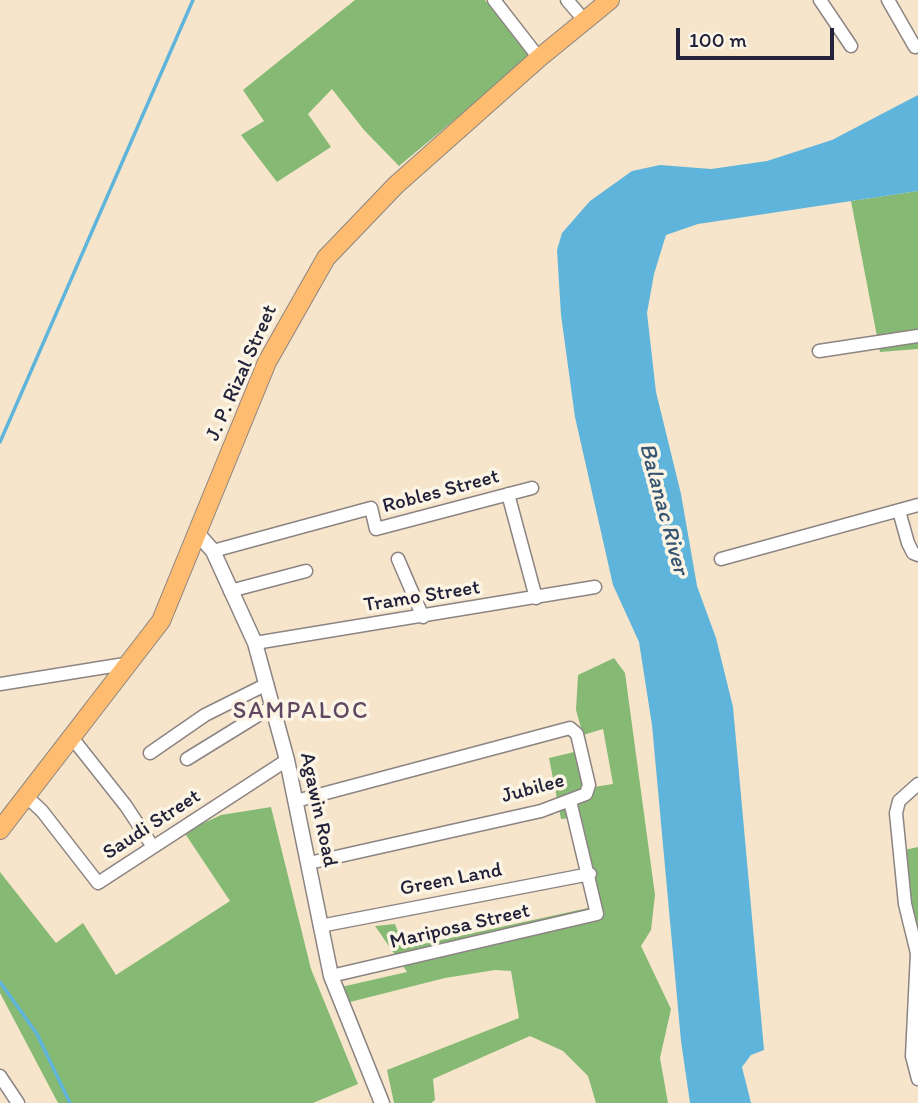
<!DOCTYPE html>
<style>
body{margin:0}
#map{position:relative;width:918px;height:1103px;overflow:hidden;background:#f6e5cb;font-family:Itim,sans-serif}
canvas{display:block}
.scale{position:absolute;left:676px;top:28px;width:158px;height:32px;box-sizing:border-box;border:4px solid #22223b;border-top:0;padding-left:9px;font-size:21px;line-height:24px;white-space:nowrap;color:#22223b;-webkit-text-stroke:5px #fcf5e5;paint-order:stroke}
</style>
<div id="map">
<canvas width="918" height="1103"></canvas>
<div class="scale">100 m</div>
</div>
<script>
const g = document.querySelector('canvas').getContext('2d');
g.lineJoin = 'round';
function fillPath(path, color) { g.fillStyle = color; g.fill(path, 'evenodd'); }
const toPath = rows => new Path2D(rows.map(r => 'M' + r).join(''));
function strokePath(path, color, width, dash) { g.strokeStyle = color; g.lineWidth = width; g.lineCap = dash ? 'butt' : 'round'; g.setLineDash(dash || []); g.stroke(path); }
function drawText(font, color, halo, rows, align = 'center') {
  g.font = font + ' Itim,sans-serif'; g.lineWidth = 7; g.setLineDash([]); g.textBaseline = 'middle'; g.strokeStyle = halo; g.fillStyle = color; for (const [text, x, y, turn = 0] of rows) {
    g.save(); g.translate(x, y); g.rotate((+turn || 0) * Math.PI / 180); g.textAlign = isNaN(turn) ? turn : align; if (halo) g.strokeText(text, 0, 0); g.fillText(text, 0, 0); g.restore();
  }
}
fillPath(toPath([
 [355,0,485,0,530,57,399,166,364,130,332,89,308,114,331,147,277,182,241,135,264,121,243,90],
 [918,191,918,349,880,352,851,201],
 [614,658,625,673,655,895,651,930,641,946,671,1009,660,1058,668,1103,596,1103,588,1076,563,1051,530,1036,433,1079,435,1100,431,1103,394,1103,387,1070,519,1018,511,971,495,970,445,978,350,1002,341,987,407,972,375,926,395,924,402,943,423,944,588,908,580,817,561,819,549,758,574,752,594,787,613,784,603,729,583,735,576,710,578,675],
 [271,807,311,969,358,1084,313,1103,58,1103,0,993,0,872,56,943,83,923,116,975,230,901,184,832,221,815],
 [918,847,918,929,905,904,900,851]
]), '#86ba74');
fillPath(toPath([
 [918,95,918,191,698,224,666,235,654,274,647,313,656,392,681,494,697,586,716,638,733,707,764,1050,751,1055,742,1067,751,1103,690,1103,681,1041,652,725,639,642,613,585,575,417,561,315,557,250,562,233,590,201,632,171,660,165,711,169,767,161,832,140]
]), '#5fb4db');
strokePath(toPath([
 [0,442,193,0],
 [0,982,37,1034,70,1103]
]), '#5fb4db', 3.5);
const minor = toPath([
 [494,0,539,58],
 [567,0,584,20],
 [820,0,851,46],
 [888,0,915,47],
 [819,351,918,336],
 [508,494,536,598],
 [899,511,908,543,913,553,918,555],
 [213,551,371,508,376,529,532,488],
 [398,559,423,617],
 [721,559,918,505],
 [230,591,306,571],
 [255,643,595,587],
 [0,684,131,663],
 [73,739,126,806,153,847],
 [150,753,205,715,267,684],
 [187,759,273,706],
 [918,784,899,801,896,813,905,904,917,953,912,1056,918,1079],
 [26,796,42,811,98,883,287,760],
 [296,801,570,728,577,734,589,785,586,794,541,811,309,863],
 [320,926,590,874],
 [331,976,597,914,570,801],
 [0,1076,18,1103]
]);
const tertiary = toPath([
 [197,533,213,551,255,643,287,760,331,976,382,1103]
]);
const primary = toPath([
 [0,830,161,621,267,362,326,258,396,185,539,58,610,0]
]);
strokePath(minor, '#8c8483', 15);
strokePath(tertiary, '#8c8483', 17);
strokePath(primary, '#8c8483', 20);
strokePath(minor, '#fff', 12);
strokePath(tertiary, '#fff', 14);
strokePath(primary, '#fdbc70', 18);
drawText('21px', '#22223b', '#fcf5e5', [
 ["J. P. Rizal Street",242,373,-66],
 ["Robles Street",441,492,-15],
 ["Tramo Street",422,597,-9],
 ["Jubilee",533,789,-15],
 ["Agawin Road",318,810,78],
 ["Saudi Street",152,825,-33],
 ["Green Land",451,880,-11],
 ["Mariposa Street",460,927,-13]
]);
drawText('italic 23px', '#375573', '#fcf5e5', [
 ["Balanac River",663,509,75]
]);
g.letterSpacing = '2px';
drawText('24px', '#614862', '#fcf5e5', [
 ["SAMPALOC",301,712]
]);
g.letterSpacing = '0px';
</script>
